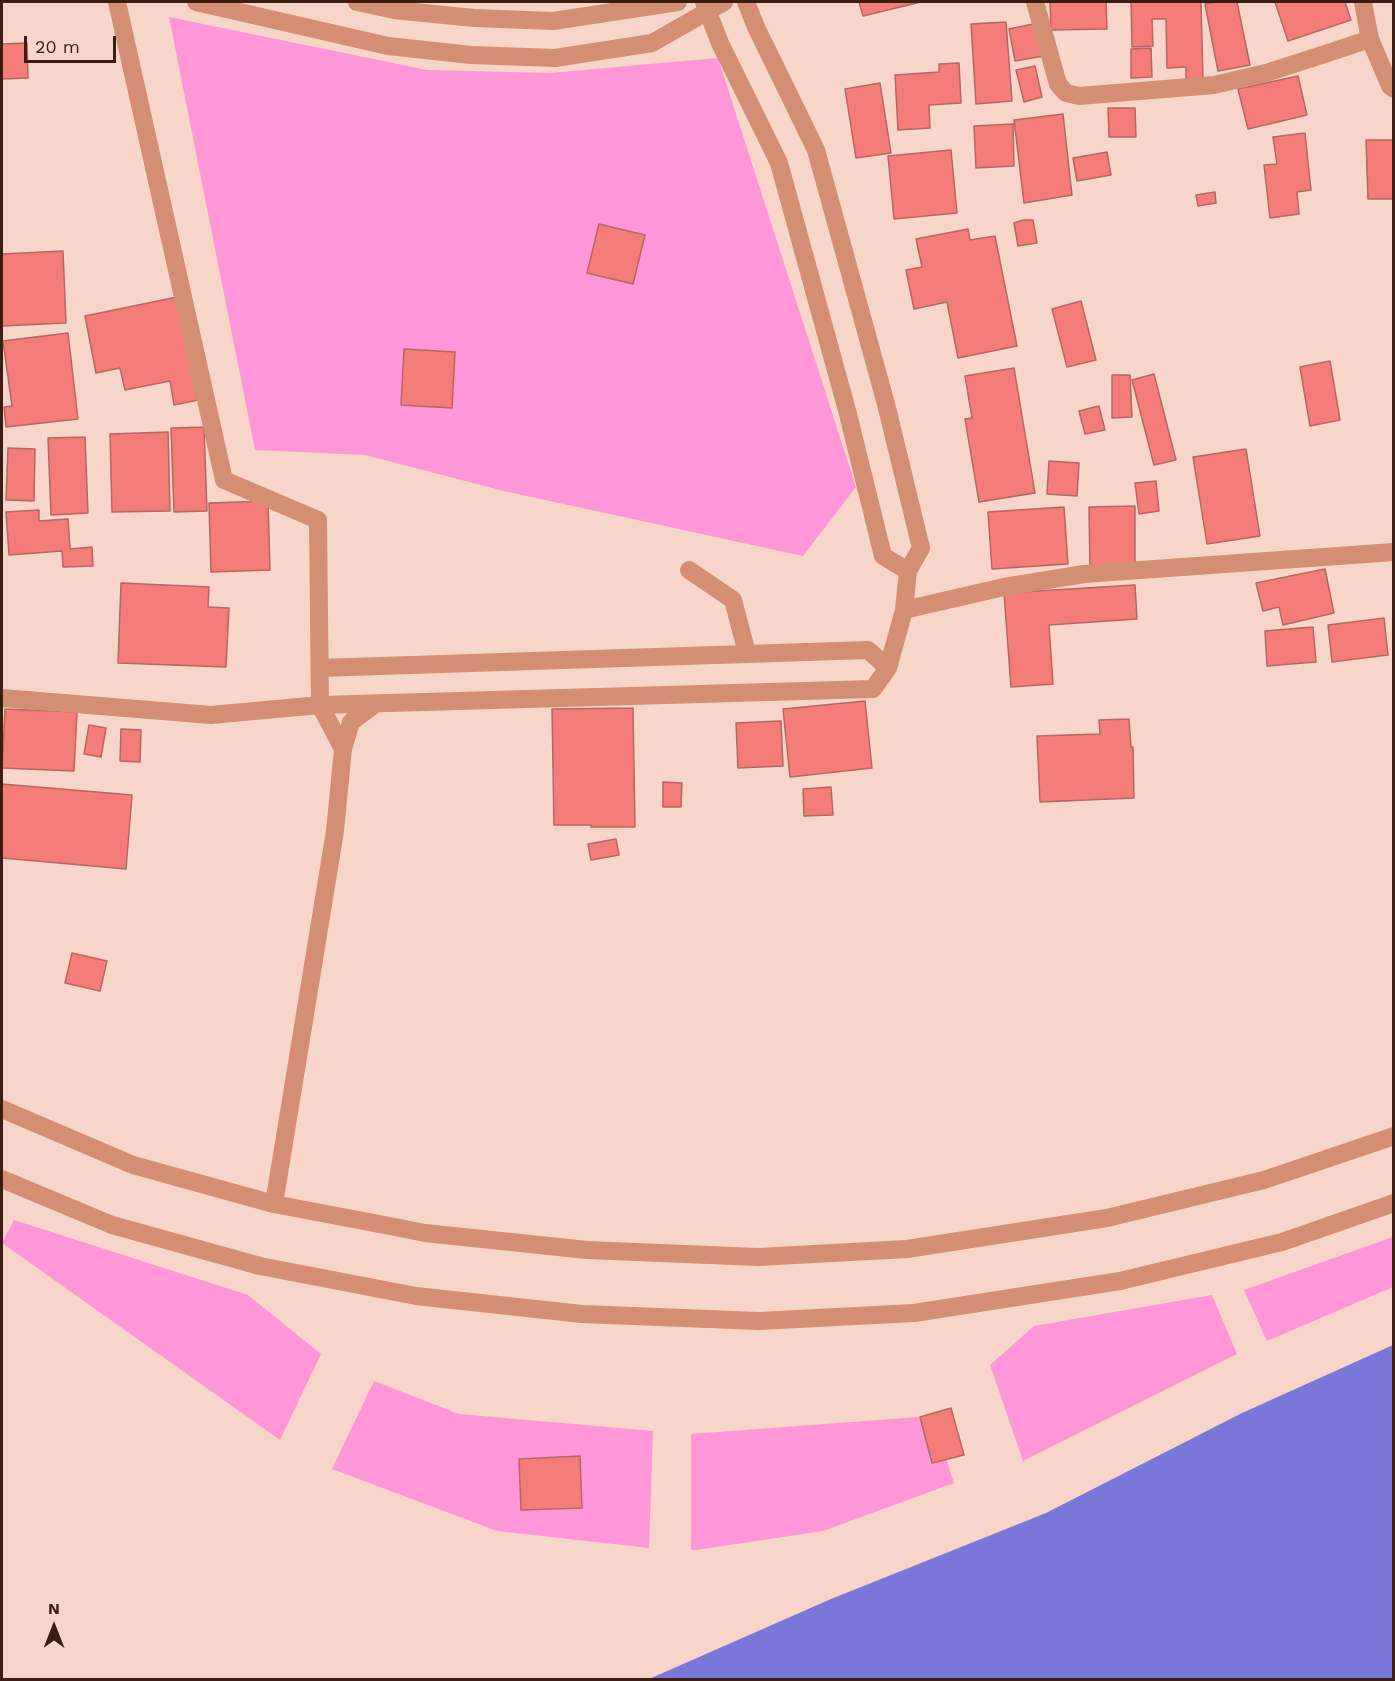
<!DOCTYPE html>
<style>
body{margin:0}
#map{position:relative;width:1395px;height:1681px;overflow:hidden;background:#f7d6c9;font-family:"Work Sans",sans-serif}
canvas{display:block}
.frame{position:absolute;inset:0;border:3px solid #3b1d11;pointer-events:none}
.north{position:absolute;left:24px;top:1597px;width:60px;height:60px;-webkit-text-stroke:4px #f7d6c9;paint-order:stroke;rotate:0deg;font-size:16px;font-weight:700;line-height:24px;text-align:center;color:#3b1d11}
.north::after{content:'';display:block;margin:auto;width:21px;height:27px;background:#3b1d11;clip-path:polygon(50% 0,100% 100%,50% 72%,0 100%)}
.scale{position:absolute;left:24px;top:36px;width:92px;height:27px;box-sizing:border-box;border:3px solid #3b1d11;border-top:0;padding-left:8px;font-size:18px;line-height:21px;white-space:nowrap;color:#3b1d11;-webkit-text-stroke:4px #f7d6c9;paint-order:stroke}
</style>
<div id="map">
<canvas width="1395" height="1681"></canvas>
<div class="frame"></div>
<div class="north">N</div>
<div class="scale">20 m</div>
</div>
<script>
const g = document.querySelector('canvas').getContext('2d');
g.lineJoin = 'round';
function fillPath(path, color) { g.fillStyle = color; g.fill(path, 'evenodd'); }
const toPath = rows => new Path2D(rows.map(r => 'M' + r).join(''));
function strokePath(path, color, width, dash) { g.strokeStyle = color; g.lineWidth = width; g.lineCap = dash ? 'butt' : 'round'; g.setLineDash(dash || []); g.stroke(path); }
fillPath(toPath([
 [169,17,427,70,550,73,718,58,856,487,803,556,504,491,365,455,255,450],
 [14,1220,248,1295,321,1354,280,1440,2,1243],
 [1393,1237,1393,1287,1267,1341,1244,1290],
 [1212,1295,1237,1354,1023,1461,990,1365,1034,1326],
 [374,1381,459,1414,653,1431,649,1548,497,1531,332,1469],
 [932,1416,954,1483,823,1531,696,1550,691,1550,691,1434]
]), '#fe96d7');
fillPath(toPath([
 [1393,1345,1393,1679,649,1679,831,1599,1046,1513,1242,1413]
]), '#7a77db');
const building = toPath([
 [859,2,921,2,863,16,859,2],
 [1050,2,1106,2,1107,29,1051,30,1050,2],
 [1131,2,1201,2,1203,80,1186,80,1186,67,1167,68,1166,19,1152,19,1153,46,1132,47,1131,2],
 [1217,2,1237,2,1250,65,1218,71,1205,4,1217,2],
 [1275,2,1345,2,1351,20,1288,41,1275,2],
 [1006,22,1012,101,976,104,971,24,1006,22],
 [1038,23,1044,56,1015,61,1009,29,1038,23],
 [27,43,28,78,2,79,2,44,27,43],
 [1151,48,1152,77,1131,78,1131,49,1151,48],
 [959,63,961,103,929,105,930,128,898,130,895,75,939,72,939,64,959,63],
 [1035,66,1042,97,1024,102,1016,70,1035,66],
 [1298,76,1307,115,1248,129,1238,89,1298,76],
 [880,83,891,153,856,158,845,89,880,83],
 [1108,108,1135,108,1136,137,1109,137,1108,108],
 [1063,114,1072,195,1024,203,1014,120,1063,114],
 [1013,124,1014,166,976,168,974,126,1013,124],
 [1305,133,1311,190,1297,192,1299,214,1270,218,1264,165,1277,164,1273,137,1305,133],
 [1366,140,1394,140,1394,199,1368,199,1366,140],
 [951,150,957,213,894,219,888,156,951,150],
 [1107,152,1111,175,1077,181,1073,158,1107,152],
 [1215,192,1216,203,1198,206,1196,195,1215,192],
 [1023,220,1033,220,1037,243,1018,246,1014,223,1023,220],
 [599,224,645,235,633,284,587,273,599,224],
 [968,229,970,240,995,236,1017,346,958,358,947,302,914,309,906,270,922,267,916,239,968,229],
 [63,251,66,323,2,326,2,254,63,251],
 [177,297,198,400,174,405,170,381,125,390,120,368,96,373,85,316,177,297],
 [1081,301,1096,360,1067,367,1052,309,1081,301],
 [68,333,78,419,6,427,4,407,12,406,3,341,68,333],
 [404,349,455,352,452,408,401,405,404,349],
 [1330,361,1340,420,1310,426,1300,367,1330,361],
 [1014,368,1035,493,979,502,965,419,972,418,965,376,1014,368],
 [1154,374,1176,460,1154,465,1132,380,1154,374],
 [1112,375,1130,375,1132,417,1112,418,1112,375],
 [1099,406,1105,430,1085,434,1079,411,1099,406],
 [204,427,207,511,174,512,171,428,204,427],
 [168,432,170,511,112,512,110,434,168,432],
 [85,437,88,513,51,515,48,438,85,437],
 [8,448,35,449,34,501,6,500,8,448],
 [1246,449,1260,536,1207,544,1193,457,1246,449],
 [1049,461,1079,463,1077,496,1047,494,1049,461],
 [1156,481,1159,511,1139,514,1135,483,1156,481],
 [268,501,270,570,211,572,209,503,268,501],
 [1135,506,1135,569,1090,570,1089,507,1135,506],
 [1064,507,1068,564,992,569,988,512,1064,507],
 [39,510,39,521,68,519,70,549,92,547,93,566,63,567,62,551,9,555,6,512,39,510],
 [1325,569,1334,613,1283,625,1279,607,1263,611,1256,583,1325,569],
 [121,583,209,587,208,607,229,608,226,667,118,663,121,583],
 [1135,585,1137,619,1049,625,1053,684,1011,687,1004,593,1135,585],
 [1384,618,1388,655,1332,662,1328,625,1384,618],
 [1313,627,1316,662,1267,666,1265,631,1313,627],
 [865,701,872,768,790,777,783,709,865,701],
 [633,708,635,827,591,827,591,825,554,825,552,709,633,708],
 [5,709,77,712,74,771,2,768,5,709],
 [1129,719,1131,747,1133,747,1134,798,1040,802,1037,736,1100,734,1099,720,1129,719],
 [781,721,783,766,738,768,736,723,781,721],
 [89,725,106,728,101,757,84,754,89,725],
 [121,729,141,730,140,762,120,761,121,729],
 [663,782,682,783,681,807,663,807,663,782],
 [2,784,132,795,126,869,2,858,2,784],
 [831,787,833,815,804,816,803,789,831,787],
 [616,839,619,855,591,860,588,844,616,839],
 [72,953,107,961,100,991,65,983,72,953],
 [951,1408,964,1455,932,1463,920,1417,951,1408],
 [580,1456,582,1508,521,1510,519,1459,580,1456]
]);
fillPath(building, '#f47d7a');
strokePath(building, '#b66764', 1.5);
strokePath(toPath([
 [117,2,224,480,318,520,320,705,343,749,335,831,274,1204],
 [196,2,388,46,471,55,555,58,652,43,724,2],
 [357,2,394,10,474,18,553,21,678,2],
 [704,2,720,43,779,163,848,414,883,556,908,571],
 [1035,2,1058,84,1066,93,1079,96,1214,85,1266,73,1328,53,1370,39,1363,2],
 [1370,39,1390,86,1394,89],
 [689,570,733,600,747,653],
 [904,610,1004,587,1084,574,1394,552],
 [320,668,868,650,888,668],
 [2,698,211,715,320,705,873,689,888,668,904,610,908,571,921,548,886,404,816,150,756,27,746,2],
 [343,749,351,722,375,704]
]), '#d48e73', 18);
strokePath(toPath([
 [2,1109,133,1165,274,1204,395,1227,425,1233,587,1250,758,1257,907,1249,1107,1218,1264,1180,1394,1136],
 [2,1179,112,1225,260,1266,416,1296,582,1314,759,1321,914,1313,1120,1281,1282,1242,1394,1203]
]), '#d48e73', 18);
</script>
